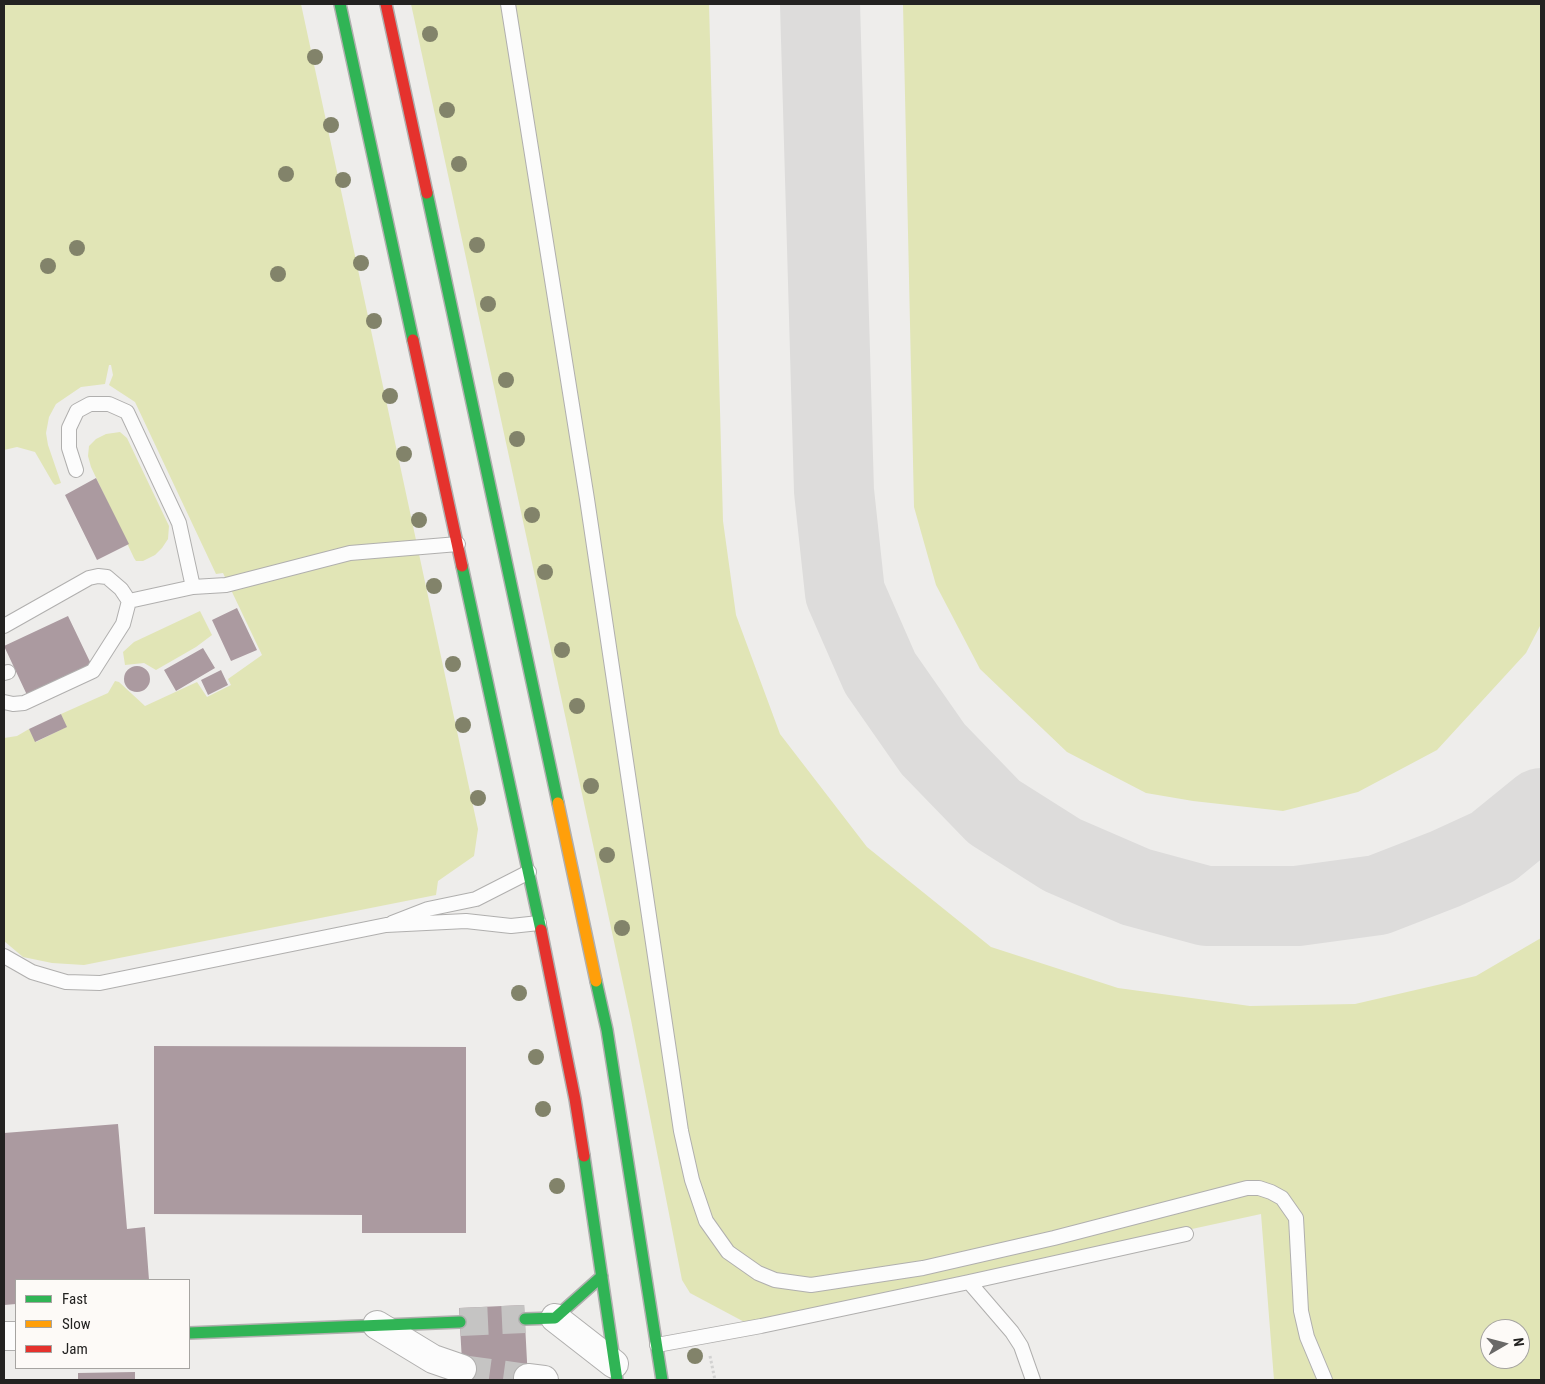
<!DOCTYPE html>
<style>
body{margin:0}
#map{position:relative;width:1545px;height:1384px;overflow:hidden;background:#eeedeb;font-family:"Roboto Condensed",sans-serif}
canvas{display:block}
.frame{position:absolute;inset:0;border:5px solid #232221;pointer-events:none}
.legend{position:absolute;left:15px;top:1279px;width:175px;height:90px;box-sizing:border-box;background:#fdfaf7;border:1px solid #a6a4a1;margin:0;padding:6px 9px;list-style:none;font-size:15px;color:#232221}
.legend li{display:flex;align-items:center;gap:10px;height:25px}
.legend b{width:25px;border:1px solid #a6a4a1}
.north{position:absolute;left:1480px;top:1319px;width:50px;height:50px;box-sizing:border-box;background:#fdfaf7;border:1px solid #a6a4a1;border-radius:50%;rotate:82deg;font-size:14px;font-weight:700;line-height:20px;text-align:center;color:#232221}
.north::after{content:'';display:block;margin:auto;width:18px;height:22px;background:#6a6968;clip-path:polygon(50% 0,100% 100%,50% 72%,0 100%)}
</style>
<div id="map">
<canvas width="1545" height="1384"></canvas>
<div class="frame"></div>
<ul class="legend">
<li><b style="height:6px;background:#30b455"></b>Fast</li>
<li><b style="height:6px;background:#ff9f0a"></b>Slow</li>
<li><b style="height:6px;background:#e5322d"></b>Jam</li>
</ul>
<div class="north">N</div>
</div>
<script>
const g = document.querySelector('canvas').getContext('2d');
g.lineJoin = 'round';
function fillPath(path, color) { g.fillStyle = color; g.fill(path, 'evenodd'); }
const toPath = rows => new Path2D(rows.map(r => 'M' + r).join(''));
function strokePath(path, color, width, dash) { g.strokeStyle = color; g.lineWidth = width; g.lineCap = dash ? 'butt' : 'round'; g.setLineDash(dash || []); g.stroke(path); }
fillPath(toPath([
 [4,4,301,4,478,829,474,856,438,881,436,895,84,965,52,963,23,957,4,941,4,738,17,736,29,729,36,742,66,727,61,714,108,693,115,681,119,682,145,706,197,682,207,697,231,685,228,679,262,655,223,573,216,574,135,402,109,385,113,375,111,365,109,365,105,384,81,387,56,404,49,417,46,433,48,445,61,483,55,485,53,483,35,452,17,447,4,450],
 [411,4,709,4,723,521,736,615,780,734,867,847,991,947,1118,988,1250,1006,1355,1004,1476,976,1541,938,1541,1380,1274,1380,1261,1214,750,1325,690,1293,682,1280,631,1020],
 [1490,1329,1520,1329,1520,1359,1490,1359],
 [903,4,1541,4,1541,624,1526,653,1437,750,1358,792,1283,811,1193,801,1146,793,1067,752,980,669,936,585,914,507],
 [120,432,127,438,169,526,168,539,162,548,155,555,143,561,136,561,134,558,91,467,88,456,89,446,96,439,106,434],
 [200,611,212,635,196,647,156,670,144,663,125,665,123,652,134,642]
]), '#e1e5b6');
strokePath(toPath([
 [820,4,834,491,845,593,880,673,933,749,994,812,1062,855,1136,887,1206,906,1297,906,1378,895,1445,869,1493,847,1541,808]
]), '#dddcdb', 80);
fillPath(toPath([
 [96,478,129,544,97,560,65,495],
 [237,608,257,650,231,661,212,620],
 [68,616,91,664,27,695,4,646],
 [203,648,215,668,176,691,164,670],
 '124 679a13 13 0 1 1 26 0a13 13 0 1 1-26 0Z',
 [221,670,228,685,208,695,201,680],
 [61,714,67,727,35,742,29,729],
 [154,1046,466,1047,466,1233,362,1233,362,1215,154,1214],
 [118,1124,127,1229,145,1227,149,1280,16,1280,16,1304,4,1305,4,1133],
 [524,1305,528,1380,463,1380,459,1308],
 [135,1372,135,1380,78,1380,78,1373]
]), '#ab9aa0');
strokePath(toPath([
 [462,1369,528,1378]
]), '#c5c4c3', 28, [28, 14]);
strokePath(toPath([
 [460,1322,525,1319]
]), '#c5c4c3', 28, [28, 14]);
const lane = toPath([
 [508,4,587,499,681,1131,692,1180,706,1221,728,1252,758,1273,775,1280,811,1285,923,1268,1054,1238,1247,1188,1259,1188,1271,1192,1282,1198,1296,1218,1301,1311,1307,1337,1325,1380],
 [76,470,69,448,69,428,77,411,90,404,109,404,127,412,179,523,193,587],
 [129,601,193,587,226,585,350,553,458,544],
 [4,626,89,578,98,576,107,577,121,589,129,601,123,624,93,671,24,703,13,704,4,702],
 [4,673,8,672],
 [392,923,428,909,476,899,529,872],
 [4,956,32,972,66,982,100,983,386,925,466,921,511,926,539,923],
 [969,1282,1186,1234],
 [657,1345,761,1326,969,1282,1012,1332,1021,1346,1033,1380]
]);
const street = toPath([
 [555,1318,614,1364],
 [377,1325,433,1359,462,1369],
 [4,1336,16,1336],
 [528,1378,544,1380]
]);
const fast = toPath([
 [340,4,413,340],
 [427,193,558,803],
 [462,566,541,930],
 [596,981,607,1030,662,1380],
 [584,1156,617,1380],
 [525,1319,555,1318,602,1276],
 [189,1333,460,1322]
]);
const slow = toPath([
 [558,803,596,981]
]);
const jam = toPath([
 [386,4,427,193],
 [413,340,462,566],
 [541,930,575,1099,584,1156]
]);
strokePath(lane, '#b0afae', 16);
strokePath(street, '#b0afae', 30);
strokePath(fast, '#b0afae', 14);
strokePath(slow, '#b0afae', 14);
strokePath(jam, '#b0afae', 14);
strokePath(toPath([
 [710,1356,715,1380]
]), '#d2d2d1', 3, [2.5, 2.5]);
strokePath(lane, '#fcfcfc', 14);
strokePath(street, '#fcfcfc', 28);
strokePath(fast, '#30b455', 11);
strokePath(slow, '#ff9f0a', 11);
strokePath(jam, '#e5322d', 11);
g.fillStyle = '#82836a';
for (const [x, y] of [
 [430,34],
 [315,57],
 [447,110],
 [331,125],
 [459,164],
 [286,174],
 [343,180],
 [477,245],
 [77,248],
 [361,263],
 [48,266],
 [278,274],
 [488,304],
 [374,321],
 [506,380],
 [390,396],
 [517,439],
 [404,454],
 [532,515],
 [419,520],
 [545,572],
 [434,586],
 [562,650],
 [453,664],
 [577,706],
 [463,725],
 [591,786],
 [478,798],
 [607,855],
 [622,928],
 [519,993],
 [536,1057],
 [543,1109],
 [557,1186],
 [695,1356]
]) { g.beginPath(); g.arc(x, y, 8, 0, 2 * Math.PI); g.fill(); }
</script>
